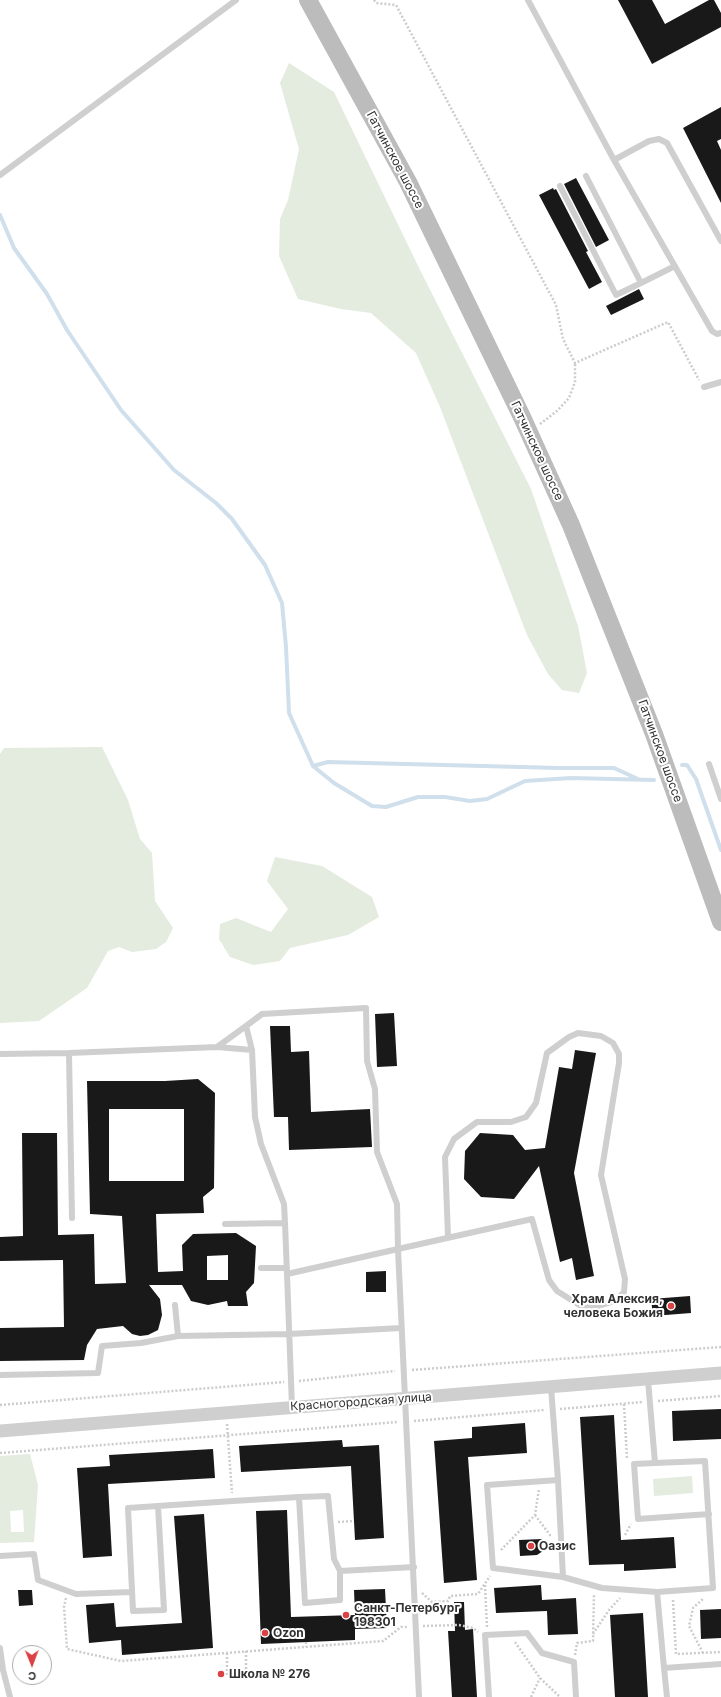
<!DOCTYPE html>
<meta charset="utf-8">
<style>
body{margin:0}
#map{position:relative;width:721px;height:1697px;overflow:hidden;background:#fff;font-family:Inter,sans-serif}
canvas{display:block}
.north{position:absolute;left:12px;top:1645px;width:40px;height:40px;box-sizing:border-box;background:#fff;border:1px solid #adadad;border-radius:50%;rotate:179deg;font-size:11px;font-weight:700;line-height:16px;text-align:center;color:#323232}
.north::after{content:'';display:block;margin:auto;width:14px;height:18px;background:#db4244;clip-path:polygon(50% 0,100% 100%,50% 72%,0 100%)}
</style>
<div id="map">
<canvas width="721" height="1697"></canvas>
<div class="north">С</div>
</div>
<script>
const g = document.querySelector('canvas').getContext('2d');
g.lineJoin = 'round';
function fillPath(path, color) { g.fillStyle = color; g.fill(path, 'evenodd'); }
const toPath = rows => new Path2D(rows.map(r => 'M' + r).join(''));
function strokePath(path, color, width, dash) { g.strokeStyle = color; g.lineWidth = width; g.lineCap = dash ? 'butt' : 'round'; g.setLineDash(dash || []); g.stroke(path); }
function drawText(font, color, halo, rows, align = 'center') {
  g.font = font + ' Inter,sans-serif'; g.lineWidth = 4; g.setLineDash([]); g.textBaseline = 'middle'; g.strokeStyle = halo; g.fillStyle = color; for (const [text, x, y, turn = 0] of rows) {
    g.save(); g.translate(x, y); g.rotate((+turn || 0) * Math.PI / 180); g.textAlign = isNaN(turn) ? turn : align; if (halo) g.strokeText(text, 0, 0); g.fillText(text, 0, 0); g.restore();
  }
}
fillPath(toPath([
 [289,63,334,92,420,270,531,489,578,626,587,673,579,693,562,690,548,674,527,635,440,407,416,353,371,313,341,309,298,299,279,256,280,219,288,200,299,149,280,83],
 [102,747,128,800,140,839,152,853,155,901,173,928,166,942,156,949,132,952,119,947,108,951,87,988,39,1021,0,1023,0,754,4,748],
 [275,857,322,866,372,897,379,917,348,935,290,948,280,961,253,965,230,957,219,939,220,924,236,918,271,932,288,909,267,881],
 [30,1454,38,1485,34,1542,0,1543,0,1456],
 [23,1510,24,1532,11,1532,10,1511],
 [692,1476,693,1493,654,1496,653,1479]
]), '#e4ebdf');
strokePath(toPath([
 [0,215,14,248,47,294,67,330,121,410,174,470,216,503,232,519,265,565,282,603,286,647,289,713,313,766,334,783,372,806,386,807,418,797,445,797,470,801,487,799,525,781,571,778,654,780],
 [682,765,687,765,696,779,721,850],
 [313,766,328,762,559,768,614,768,638,779]
]), '#d0dfec', 4);
fillPath(toPath([
 [618,0,652,0,665,24,709,0,714,0,721,13,721,27,652,64],
 [721,107,721,139,717,141,721,150,721,203,683,128],
 [576,178,609,240,596,247,564,184],
 [553,188,554,190,556,189,588,251,586,252,602,282,589,289,539,195],
 [639,289,644,299,611,315,606,306],
 [394,1013,397,1066,377,1067,375,1014],
 [270,1026,290,1026,291,1052,309,1051,311,1112,370,1109,372,1147,289,1150,288,1117,274,1117],
 [575,1050,596,1053,574,1173,594,1276,576,1280,572,1258,560,1262,539,1166,514,1199,481,1197,464,1179,465,1151,480,1133,513,1135,525,1150,545,1148,559,1067,572,1069],
 [198,1079,215,1093,214,1188,203,1197,204,1213,156,1214,158,1272,183,1271,182,1245,193,1234,236,1233,256,1246,254,1283,246,1292,248,1306,228,1306,227,1301,208,1305,191,1301,182,1285,149,1285,160,1299,162,1315,158,1330,148,1335,140,1336,132,1334,123,1326,97,1329,87,1345,84,1360,0,1361,0,1328,64,1327,63,1260,0,1261,0,1237,23,1236,22,1133,57,1133,58,1235,94,1234,95,1284,126,1283,122,1216,90,1214,87,1081,165,1081],
 [109,1109,184,1109,184,1181,109,1181],
 [228,1255,228,1280,207,1280,207,1256],
 [386,1271,386,1292,366,1292,366,1272],
 [690,1296,691,1313,653,1316,651,1299],
 [721,1409,721,1439,673,1441,672,1411],
 [614,1415,621,1540,674,1537,676,1568,624,1571,624,1564,589,1565,580,1417],
 [525,1423,527,1453,468,1457,477,1580,444,1583,434,1441,472,1438,472,1427],
 [342,1440,343,1447,379,1445,384,1538,355,1540,351,1466,241,1472,239,1446],
 [213,1449,215,1478,108,1484,112,1556,83,1558,77,1468,110,1466,109,1455],
 [287,1510,291,1617,355,1615,354,1590,385,1589,387,1628,355,1629,355,1640,261,1644,256,1511],
 [204,1514,213,1648,122,1655,121,1640,89,1643,86,1605,114,1603,116,1627,182,1623,174,1516],
 [542,1539,543,1551,537,1555,520,1556,519,1540],
 [541,1585,542,1600,576,1598,578,1634,548,1635,547,1611,496,1613,494,1588],
 [18,1590,32,1590,33,1605,19,1606],
 [454,1602,464,1602,465,1630,473,1629,477,1697,452,1697,448,1631,455,1631],
 [721,1609,721,1638,701,1639,700,1610],
 [643,1613,648,1697,615,1697,610,1615]
]), '#191919');
strokePath(toPath([
 [374,0,376,3,396,5,556,305,563,339,575,363,668,322,699,380],
 [540,424,557,411,569,398,575,382,575,363],
 [412,1370,721,1347],
 [299,1381,395,1371],
 [658,1401,721,1396],
 [624,1404,627,1459],
 [0,1405,284,1382],
 [560,1409,643,1402],
 [414,1421,545,1410],
 [227,1424,232,1493],
 [0,1453,398,1422],
 [535,1515,550,1535,552,1535],
 [338,1522,354,1521],
 [625,1535,631,1524],
 [501,1550,535,1515,539,1489],
 [485,1585,487,1627],
 [422,1593,432,1602,448,1601,450,1596,478,1594,490,1576],
 [66,1598,64,1607,67,1649,121,1661,383,1641,401,1627,408,1627],
 [673,1600,676,1654,721,1652],
 [423,1626,459,1625,473,1628,478,1632],
 [593,1634,609,1610,620,1598],
 [306,1642,306,1647],
 [515,1642,540,1678,560,1697],
 [246,1651,246,1676],
 [227,1653,227,1677],
 [703,1653,689,1626,693,1608,704,1598],
 [575,1655,577,1643,593,1641,594,1594],
 [531,1697,540,1678]
]), '#ccc', 2.5, [2, 2]);
strokePath(toPath([
 [528,0,614,160,712,331,717,334,721,333],
 [614,160,649,141,659,139,667,143,721,241],
 [0,175,236,0],
 [586,176,641,283,675,266],
 [560,186,616,295,641,283],
 [704,387,721,382],
 [709,764,721,799],
 [217,1047,252,1050],
 [0,1054,69,1053],
 [72,1218,69,1053,217,1047,246,1026],
 [285,1223,284,1204,261,1144,255,1117,252,1050,246,1026,262,1014,366,1008,367,1061,375,1089,377,1152,397,1204,398,1249,287,1274,292,1407],
 [225,1224,285,1223,287,1274],
 [261,1268,287,1268],
 [175,1305,178,1336],
 [0,1375,98,1373,102,1346,141,1343,178,1336,289,1334,401,1328],
 [648,1380,655,1463,705,1461,713,1588,657,1592],
 [551,1387,558,1480],
 [655,1463,634,1464,638,1519,709,1514],
 [158,1506,164,1610,133,1611,128,1508,233,1501,299,1497],
 [0,1556,34,1554,38,1580,76,1594,132,1592],
 [340,1571,334,1559,328,1496,299,1497,305,1603,340,1600,340,1571,414,1567],
 [563,1577,558,1480,487,1485,493,1568,563,1577,602,1588,657,1592,664,1668],
 [0,1648,3,1670,10,1697],
 [419,1697,398,1249,532,1219,549,1280,557,1291,581,1306,595,1307,615,1301,624,1292,625,1279,601,1175,619,1063,619,1054,613,1043,601,1036,578,1033,569,1037,547,1053,536,1103,526,1117,511,1122,477,1122,454,1139,445,1157,448,1237],
 [489,1697,485,1635,527,1633,542,1653,574,1662,576,1697],
 [667,1697,664,1668,721,1664]
]), '#cfcfcf', 6);
strokePath(toPath([
 [0,1431,721,1373]
]), '#cfcfcf', 13);
strokePath(toPath([
 [308,0,408,182,522,417,571,525,654,734,721,922]
]), '#bcbcbc', 18);
for (const [x, y, r, color] of [
 [671,1306,4,"#db4244"],
 [531,1546,4,"#db4244"],
 [346,1615,4,"#db4244"],
 [265,1633,4,"#db4244"],
 [221,1674,4,"#db4244"]
]) { const dot = new Path2D(); dot.arc(x, y, r, 0, 2 * Math.PI); g.fillStyle = color; g.fill(dot); strokePath(dot, '#fff', 1.5); }
drawText('12px', '#323232', '#fff', [
 ["Гатчинское шоссе",395,160,62],
 ["Гатчинское шоссе",537,451,65],
 ["Гатчинское шоссе",660,751,70],
 ["Красногородская улица",361,1402,-4]
]);
drawText('bold 12px', '#323232', '#fff', [
 ["Храм Алексия,",663,1299,"right"],
 ["человека Божия",663,1313,"right"],
 ["Оазис",539,1546],
 ["Санкт-Петербург",354,1608],
 ["198301",354,1622],
 ["Ozon",273,1633],
 ["Школа № 276",229,1674]
], 'left');
</script>
